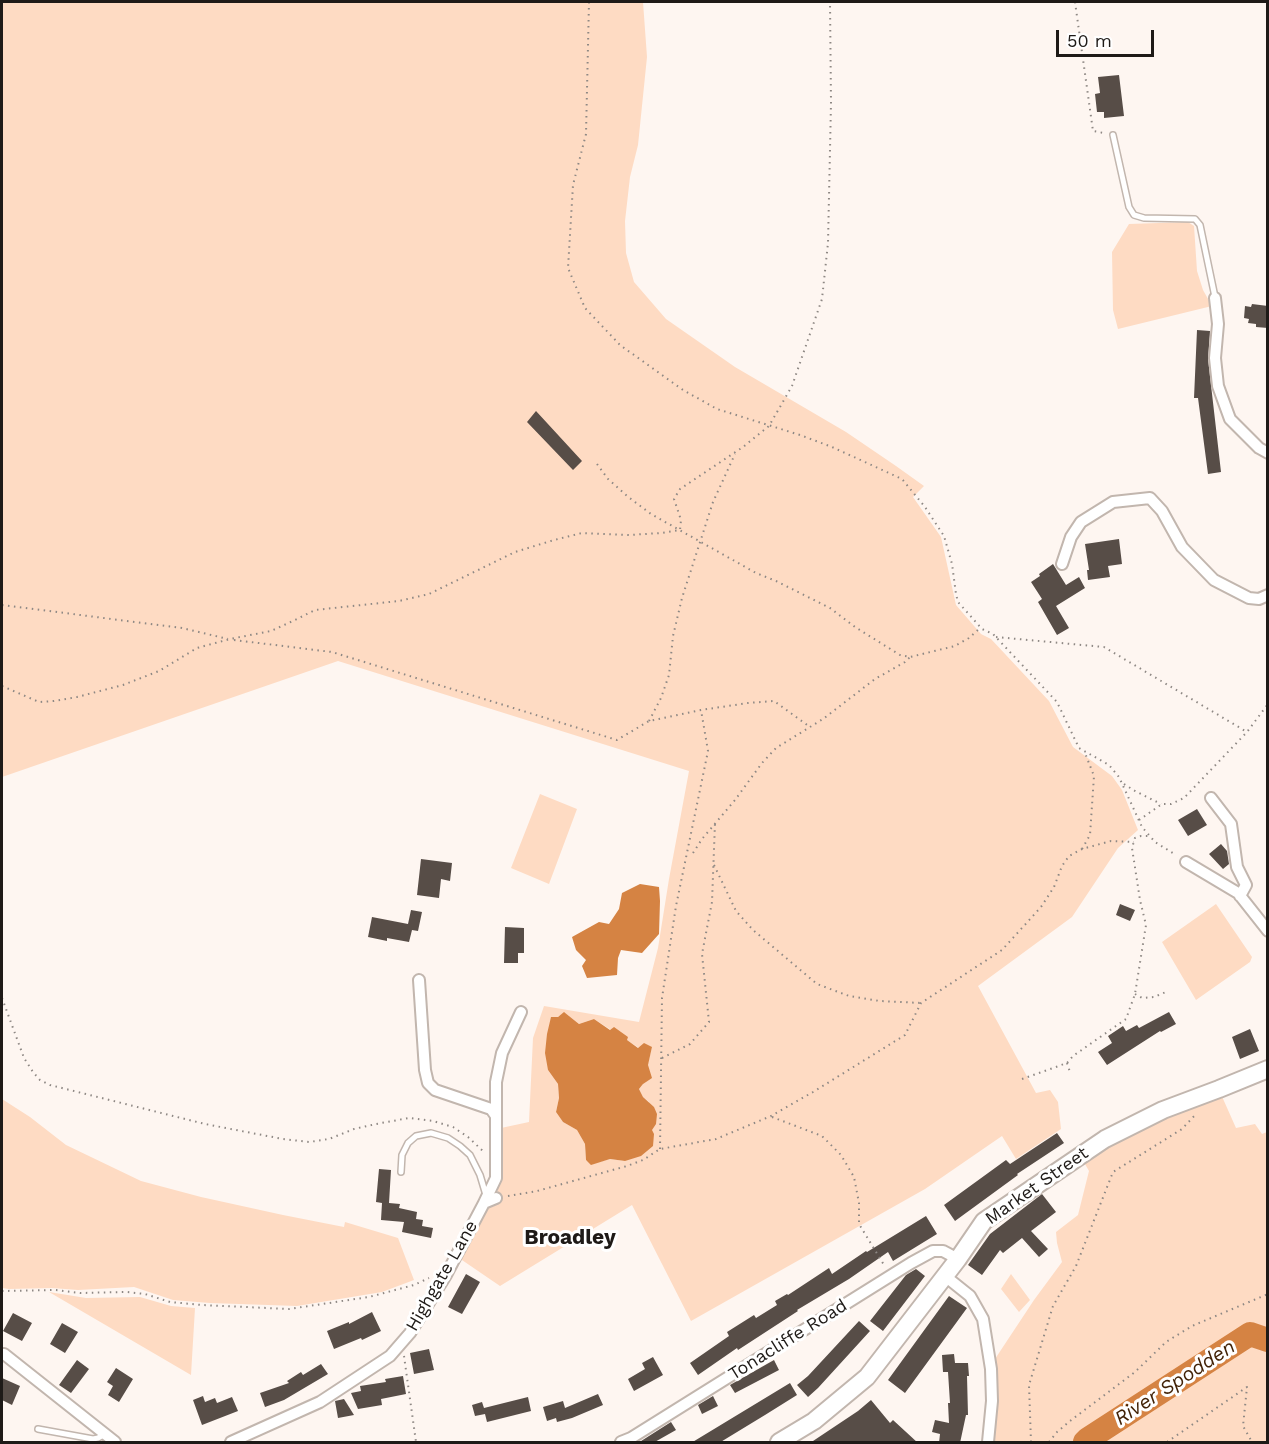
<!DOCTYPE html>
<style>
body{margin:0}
#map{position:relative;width:1269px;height:1444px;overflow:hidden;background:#fef6f1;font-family:"Work Sans",sans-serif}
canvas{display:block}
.frame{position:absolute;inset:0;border:3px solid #1e1a17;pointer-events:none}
.scale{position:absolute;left:1056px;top:30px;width:98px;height:27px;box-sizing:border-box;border:3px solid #1e1a17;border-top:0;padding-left:8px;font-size:18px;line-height:21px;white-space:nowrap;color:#1e1a17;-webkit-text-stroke:4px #fff;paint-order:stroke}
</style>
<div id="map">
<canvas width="1269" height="1444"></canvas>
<div class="frame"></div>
<div class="scale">50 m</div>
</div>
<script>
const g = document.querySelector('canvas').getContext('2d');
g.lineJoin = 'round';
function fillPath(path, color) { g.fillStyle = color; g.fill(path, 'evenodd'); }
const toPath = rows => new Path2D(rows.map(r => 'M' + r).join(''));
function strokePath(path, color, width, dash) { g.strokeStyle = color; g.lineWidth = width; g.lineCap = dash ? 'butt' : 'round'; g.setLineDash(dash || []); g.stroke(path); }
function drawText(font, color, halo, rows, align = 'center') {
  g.font = font + ' "Work Sans",sans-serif'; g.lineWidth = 6; g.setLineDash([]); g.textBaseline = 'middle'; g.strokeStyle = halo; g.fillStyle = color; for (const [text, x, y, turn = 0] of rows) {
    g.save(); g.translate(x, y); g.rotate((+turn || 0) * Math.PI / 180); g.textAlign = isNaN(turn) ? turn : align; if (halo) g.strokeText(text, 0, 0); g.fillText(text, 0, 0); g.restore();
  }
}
fillPath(toPath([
 [2,2,643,2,647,57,638,145,630,177,625,221,626,253,634,282,666,319,735,367,846,432,896,466,924,486,913,497,941,537,956,605,981,634,991,639,1049,701,1073,747,1112,776,1122,790,1138,830,1118,848,1072,917,978,986,1036,1093,1050,1090,1058,1102,1061,1129,1016,1159,1002,1136,925,1189,691,1321,632,1205,500,1286,459,1258,498,1190,501,1128,529,1122,533,1038,544,1006,639,1022,658,948,669,879,689,771,338,661,2,777],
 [565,1013,579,1024,594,1019,639,1048,652,1047,643,1084,639,1089,643,1097,649,1102,651,1130,625,1161,610,1159,591,1164,586,1160,585,1144,577,1130,563,1122,556,1112,559,1098,558,1084,548,1070,558,1017],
 [1188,222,1194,226,1197,271,1203,290,1212,306,1118,329,1113,310,1112,252,1129,224],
 [540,794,577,809,549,884,511,868],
 [1216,904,1252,957,1250,962,1196,1000,1162,942],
 [1220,1092,1236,1128,1255,1124,1262,1134,1267,1132,1267,1331,1253,1327,1086,1434,1079,1442,993,1442,996,1402,995,1359,1034,1300,1062,1262,1057,1243,1056,1232,1078,1215,1089,1171,1081,1157],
 [2,1099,30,1117,66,1145,141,1181,201,1197,283,1215,344,1227,345,1222,398,1238,414,1280,382,1292,297,1306,210,1303,173,1300,134,1287,78,1290,52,1288,9,1289,2,1288],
 [1011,1274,1030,1300,1019,1312,1001,1289],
 [49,1292,86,1298,140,1297,171,1306,195,1308,191,1375],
 [1262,1343,1267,1347,1267,1442,1102,1442,1111,1433,1249,1345]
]), '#fedbc3');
fillPath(toPath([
 [640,884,659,887,660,901,659,934,642,953,621,950,618,958,617,975,587,978,582,966,586,960,576,950,572,937,599,922,609,924,619,909,622,893],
 [564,1012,579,1024,594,1019,610,1030,614,1027,628,1037,627,1040,638,1048,644,1043,652,1047,648,1065,652,1078,643,1084,639,1089,643,1097,654,1107,657,1114,656,1124,652,1130,654,1134,653,1146,641,1156,625,1161,610,1159,591,1165,586,1160,585,1144,577,1130,563,1122,556,1112,559,1098,558,1084,548,1070,545,1053,547,1034,551,1017,558,1017]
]), '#d58343');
strokePath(toPath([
 [1085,1442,1088,1439,1250,1334,1268,1340]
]), '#d58343', 24);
fillPath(toPath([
 [1119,75,1124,116,1104,118,1104,112,1097,112,1095,94,1100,93,1098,77],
 [1252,304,1268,306,1268,328,1256,327,1256,324,1248,323,1249,319,1244,318,1245,306,1251,307],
 [1197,330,1210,331,1208,359,1221,472,1208,474,1198,398,1194,398],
 [536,411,582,461,573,470,527,422],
 [1119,539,1122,564,1108,566,1110,577,1088,580,1087,570,1089,570,1085,544],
 [1053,564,1066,585,1079,577,1085,588,1056,606,1069,628,1057,635,1038,602,1042,599,1031,582,1040,576,1039,574],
 [1197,809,1207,825,1188,836,1178,820],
 [1221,844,1227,851,1229,864,1223,869,1209,854],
 [421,859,452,863,450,881,441,879,439,898,417,895],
 [1120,904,1135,910,1130,921,1116,915],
 [411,910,422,912,418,931,412,930,409,942,387,938,387,941,368,937,372,917,408,924],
 [505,927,524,928,524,953,518,953,518,963,504,963],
 [1169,1012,1176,1024,1161,1032,1160,1031,1107,1065,1098,1052,1112,1043,1108,1036,1123,1026,1126,1031,1137,1025,1139,1028],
 [1250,1029,1259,1051,1240,1059,1232,1037],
 [1057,1133,1064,1143,1017,1174,1018,1175,955,1221,944,1205,1006,1160,1010,1164],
 [379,1169,391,1170,389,1203,400,1204,399,1208,417,1212,416,1219,423,1220,422,1226,433,1228,431,1238,402,1232,404,1222,381,1220,382,1203,376,1202],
 [1042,1194,1056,1212,1031,1231,1048,1249,1039,1257,1022,1238,1003,1253,1000,1250,982,1275,968,1265,990,1234],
 [926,1216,937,1234,893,1261,888,1252,849,1279,797,1310,798,1311,738,1350,737,1348,698,1375,690,1363,729,1336,727,1332,754,1315,756,1318,777,1305,775,1301,787,1294,788,1295,829,1268,832,1274,866,1251,867,1252],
 [916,1269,925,1276,883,1331,870,1321,906,1275],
 [466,1274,480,1282,462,1314,448,1307],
 [949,1296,967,1308,905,1393,888,1380],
 [372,1312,381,1331,362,1340,361,1338,334,1349,327,1331,349,1322,349,1324],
 [13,1313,32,1323,22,1341,3,1331],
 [859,1321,870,1331,818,1388,808,1397,797,1385,808,1376],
 [62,1323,78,1332,65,1353,50,1344],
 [429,1349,434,1370,414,1374,410,1353],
 [954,1354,955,1363,968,1363,969,1376,967,1376,968,1415,966,1415,960,1443,939,1443,940,1434,932,1432,935,1420,949,1423,948,1403,950,1403,948,1372,943,1372,942,1355],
 [653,1357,663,1375,634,1391,628,1379,645,1369,642,1363],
 [77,1360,89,1369,71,1393,59,1385],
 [774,1360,779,1370,735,1393,730,1385],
 [321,1364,328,1374,284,1400,265,1407,260,1393,289,1383,287,1381,301,1372,303,1375],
 [116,1368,133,1379,119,1402,108,1395,113,1386,107,1382],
 [403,1376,406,1394,381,1399,382,1405,358,1409,351,1393,361,1391,360,1386,386,1382,385,1379],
 [2,1378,20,1386,12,1405,2,1400],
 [790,1383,797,1395,765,1415,719,1443,691,1443],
 [598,1394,603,1405,572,1418,557,1422,556,1418,547,1421,543,1407,563,1401,565,1408],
 [203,1396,205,1402,215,1398,217,1403,232,1397,238,1411,202,1425,193,1400],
 [713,1396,718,1406,702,1414,698,1405],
 [528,1397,531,1411,487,1422,485,1414,475,1416,472,1405,482,1402,484,1408],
 [344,1399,354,1415,338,1418,335,1401],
 [871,1400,890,1423,893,1420,918,1443,810,1443,858,1411],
 [671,1422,676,1430,653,1443,638,1443]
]), '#574d47');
const lane = toPath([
 [1113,135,1129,207,1134,215,1144,218,1195,219,1200,225,1215,297],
 [401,1172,402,1155,408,1143,416,1136,431,1133,448,1138,460,1146,470,1155,480,1175,486,1195],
 [38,1429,93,1439,98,1438,105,1434]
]);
const street = toPath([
 [1215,298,1218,324,1215,358,1218,386,1230,419,1259,448,1268,453],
 [1062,564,1071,537,1081,522,1113,502,1150,498,1162,511,1182,547,1214,580,1249,598,1259,599,1268,595],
 [1211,798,1231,824,1237,867,1246,885,1240,896],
 [1186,862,1238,893,1268,931],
 [419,980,425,1070,428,1083,435,1090,491,1109,496,1116,496,1178,484,1203],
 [496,1116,496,1082,502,1053,521,1012],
 [945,1276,970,1296,983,1319,991,1369,992,1401,988,1442],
 [4,1354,115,1442],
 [231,1442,320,1402,390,1356,410,1333,446,1275,484,1203,496,1198],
 [621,1442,631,1438,911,1263,933,1251,943,1251,958,1259]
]);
const primary = toPath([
 [779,1442,814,1421,867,1377,958,1259,984,1221,1105,1139,1163,1110,1219,1089,1268,1069]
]);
strokePath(lane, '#c2b6ae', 8);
strokePath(street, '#c2b6ae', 14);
strokePath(primary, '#c2b6ae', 20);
strokePath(toPath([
 [589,2,586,134,573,185,568,268,585,308,620,345,683,390,717,409,800,435,832,447,902,479,925,507,944,536,952,564,956,594,958,602,982,629,993,634,1057,702,1079,748,1109,765,1119,777,1142,827,1155,842,1176,855],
 [1075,2,1093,131,1104,133],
 [597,464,608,479,627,496,651,514,756,573,776,581,830,608,855,627,900,655,910,657,955,646,969,638,980,628],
 [2,605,182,628,228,639],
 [996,637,1104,647,1247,732],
 [234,640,332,652,617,740,649,721,701,710,748,703,774,701,810,727],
 [2,686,39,702,54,701,77,697,123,685,159,671,197,648,230,639,271,631,295,620,315,610,399,601,429,594,515,552,554,540,582,533,629,535,661,533,680,530,681,520,674,499,680,489,743,447,769,426,792,386,822,299,828,243,831,103,830,2],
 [649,721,661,698,669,675,673,636,682,598,713,502,735,454],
 [1124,784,1135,791,1161,804],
 [1139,820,1162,804,1171,804,1184,798,1247,732,1268,704],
 [1082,849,1090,835,1094,776,1085,753],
 [693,853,702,839,735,800,762,763,776,748,823,719,875,679,905,662,910,657],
 [714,865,736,911,753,930,817,984,849,996,880,1001,921,1003],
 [1135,994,1142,998,1154,997,1166,992],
 [2,998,24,1058,33,1072,40,1080,50,1085,205,1124,283,1139,309,1142,329,1139,354,1129,376,1124,409,1118,433,1121,453,1127,468,1137,484,1152],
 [662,1058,690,1044,709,1022,702,954,712,902,715,823],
 [1067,1063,1070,1072],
 [1022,1079,1067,1063,1073,1056,1126,1019,1135,994,1146,925,1140,900,1132,848,1135,838,1141,836,1150,836],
 [772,1117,822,1136,841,1155,854,1177,859,1203,859,1224,884,1265],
 [660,1149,662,998,676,906,708,751,701,710],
 [508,1196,537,1191,627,1166,643,1160,660,1149,716,1139,771,1116,813,1092,905,1035,921,1003,1002,950,1041,907,1054,887,1062,866,1069,856,1082,849,1111,841,1134,842],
 [2,1291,56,1290,80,1293,127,1292,145,1294,170,1302,202,1305,289,1309,369,1297,414,1285,429,1278],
 [404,1356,416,1442],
 [1031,1442,1029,1385,1053,1306,1076,1266,1113,1172,1182,1129,1197,1113],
 [1049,1442,1057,1432,1070,1421,1135,1372,1166,1342,1192,1326,1268,1294],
 [1167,1442,1247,1387,1243,1426,1252,1442]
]), '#8e8884', 2, [1.5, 4.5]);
strokePath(lane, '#fff', 5);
strokePath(street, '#fff', 10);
strokePath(primary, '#fff', 16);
drawText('18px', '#1e1a17', '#fff', [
 ["Market Street",1037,1186,-35],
 ["Highgate Lane",442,1276,-60],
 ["Tonacliffe Road",788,1340,-32]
]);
drawText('italic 20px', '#422206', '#fff', [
 ["River Spodden",1175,1383,-33]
]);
drawText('bold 21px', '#1e1a17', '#fff', [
 ["Broadley",570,1238]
]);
</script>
